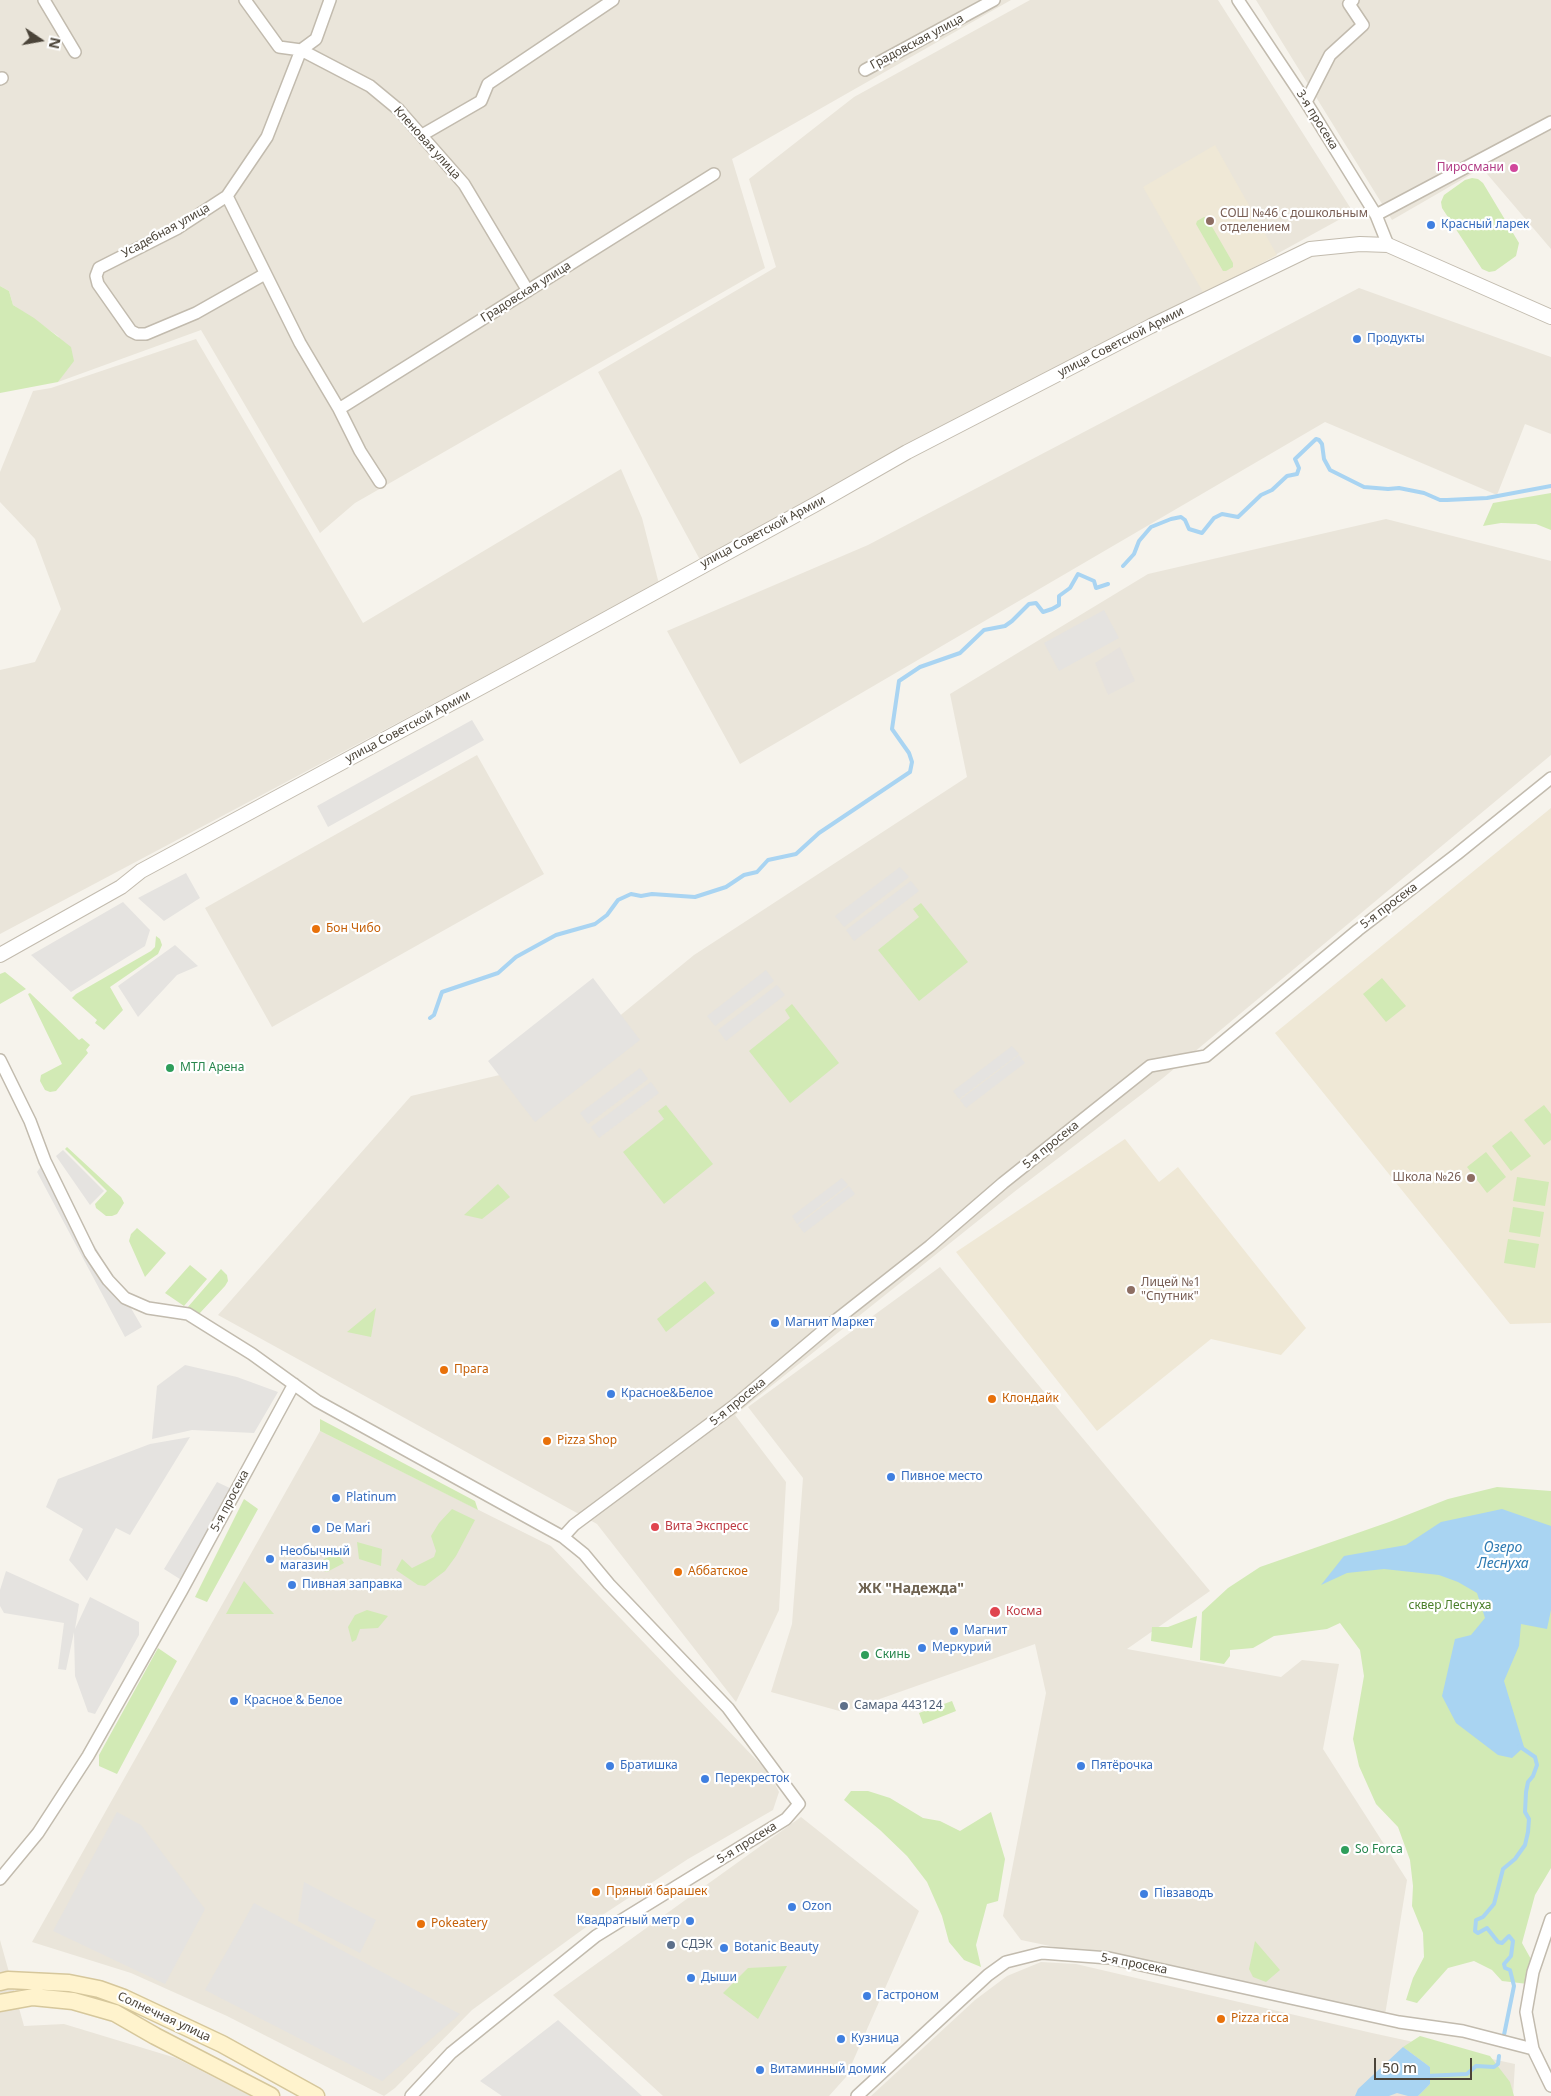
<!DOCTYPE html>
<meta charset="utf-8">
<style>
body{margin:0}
#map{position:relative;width:1551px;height:2096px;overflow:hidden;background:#f6f3ec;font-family:"Noto Sans",sans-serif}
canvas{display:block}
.north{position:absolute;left:15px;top:15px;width:50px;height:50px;-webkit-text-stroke:4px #fff;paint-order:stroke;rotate:102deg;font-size:14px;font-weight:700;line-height:20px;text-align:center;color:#4b4439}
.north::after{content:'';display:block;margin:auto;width:18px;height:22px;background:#4b4439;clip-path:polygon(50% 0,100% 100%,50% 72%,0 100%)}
.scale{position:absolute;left:1374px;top:2058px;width:98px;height:22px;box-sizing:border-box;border:2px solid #4b4439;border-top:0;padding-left:6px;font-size:15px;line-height:18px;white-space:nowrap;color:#4b4439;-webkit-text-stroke:4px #fff;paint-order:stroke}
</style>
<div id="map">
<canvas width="1551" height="2096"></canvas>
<div class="north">N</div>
<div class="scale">50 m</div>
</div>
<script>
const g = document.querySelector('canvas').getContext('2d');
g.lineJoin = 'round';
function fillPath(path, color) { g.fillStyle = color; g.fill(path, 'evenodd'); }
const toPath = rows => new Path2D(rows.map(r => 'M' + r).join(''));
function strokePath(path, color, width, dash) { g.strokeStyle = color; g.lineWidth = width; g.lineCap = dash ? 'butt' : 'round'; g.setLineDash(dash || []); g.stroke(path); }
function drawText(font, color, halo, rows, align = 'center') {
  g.font = font + ' "Noto Sans",sans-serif'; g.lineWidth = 4.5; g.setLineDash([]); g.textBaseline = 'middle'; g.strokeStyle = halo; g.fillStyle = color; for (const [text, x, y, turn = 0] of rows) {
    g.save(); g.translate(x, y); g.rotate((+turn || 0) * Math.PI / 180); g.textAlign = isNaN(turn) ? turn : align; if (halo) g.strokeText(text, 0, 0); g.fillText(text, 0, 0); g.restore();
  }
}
fillPath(toPath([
 [0,0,1011,0,732,159,765,268,355,503,320,533,201,330,58,382,70,364,58,336,13,305,9,291,0,286],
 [1030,0,1218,0,1353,212,705,569,598,372,776,267,749,179,854,97],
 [1256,0,1551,0,1551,249,1482,168,1392,220],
 [1359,288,1551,357,1551,434,1525,424,1497,495,1325,422,740,764,667,631,868,545],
 [196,339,363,623,621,469,642,518,659,584,0,934,0,670,35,662,61,609,35,539,0,502,0,472,33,391,51,388],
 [1386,519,1551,561,1551,755,1163,1078,1014,1192,735,1415,786,1482,779,1610,736,1702,597,1524,218,1315,411,1096,567,1059,694,955,967,777,950,694,1148,574],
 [477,755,544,874,272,1027,205,908],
 [940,1267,1210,1591,1127,1649,1281,1677,1302,1660,1339,1664,1323,1749,1407,1880,1385,2015,1021,1940,1003,1916,1046,1693,1035,1644,843,1712,771,1692,792,1624,803,1478,748,1407],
 [320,1431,551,1546,769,1773,779,1792,773,1810,688,1859,604,1914,472,2010,395,2088,384,2096,227,2016,131,1973,32,1942],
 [801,1817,919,1911,846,2077,829,2096,663,2096,553,1995],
 [0,1940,24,2026,64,2024,176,2058,251,2096,0,2096],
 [1041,1962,1076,1964,1372,2033,1515,2064,1513,2096,871,2096,975,2000,1007,1976]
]), '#eae5da');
fillPath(toPath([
 [1120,647,1135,681,1108,695,1095,663]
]), '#e6e2dd');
fillPath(toPath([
 [1215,145,1277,255,1204,294,1143,187],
 [1551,808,1551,1323,1510,1324,1275,1033],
 [1125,1139,1159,1182,1178,1167,1306,1328,1281,1355,1211,1339,1097,1431,956,1252]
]), '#efe8d6');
fillPath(toPath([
 [1472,178,1478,179,1483,183,1519,243,1516,256,1495,271,1489,272,1482,269,1442,208,1441,202,1444,195,1465,180],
 [1204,217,1207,218,1233,263,1233,267,1226,271,1223,271,1196,224,1197,221],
 [0,286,9,291,13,305,34,318,71,347,74,361,58,382,0,393],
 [1551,493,1551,530,1536,524,1501,523,1483,526,1493,503],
 [921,903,968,962,919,1001,878,950,919,917,913,909],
 [156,936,160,939,162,945,158,954,110,987,123,1010,104,1030,95,1023,97,1020,72,998,76,994,151,951,155,947],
 [5,972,26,989,0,1004,0,974],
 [1382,978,1406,1006,1386,1022,1363,994],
 [30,993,79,1040,82,1038,90,1045,86,1050,88,1053,56,1091,50,1092,45,1090,40,1081,41,1075,62,1064,28,994],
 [792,1004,839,1063,790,1103,749,1051,790,1018,785,1010],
 [666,1105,713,1164,664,1204,623,1152,664,1119,658,1111],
 [1544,1105,1551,1114,1551,1140,1544,1145,1524,1120],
 [1511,1131,1531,1156,1511,1171,1492,1146],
 [67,1147,121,1197,124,1203,117,1214,112,1216,106,1216,96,1208,95,1204,107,1191,65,1149],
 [1486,1152,1506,1177,1487,1193,1467,1167],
 [1517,1177,1549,1182,1545,1206,1513,1201],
 [498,1184,510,1197,482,1219,464,1215],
 [1513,1207,1544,1212,1540,1237,1509,1232],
 [137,1228,166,1253,145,1277,129,1241,131,1234],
 [1508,1239,1539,1244,1535,1268,1504,1263],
 [190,1265,207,1279,184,1306,165,1293],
 [221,1269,227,1275,228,1281,225,1286,199,1314,187,1308],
 [705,1281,715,1293,666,1332,657,1319],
 [376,1308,371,1337,347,1332],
 [320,1419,475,1501,478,1510,320,1431],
 [1497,1487,1551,1491,1551,1868,1535,1895,1522,1943,1532,1961,1528,1984,1502,1981,1492,1970,1474,1961,1448,1968,1417,2003,1406,2000,1413,1978,1424,1957,1423,1933,1412,1906,1413,1886,1410,1860,1398,1827,1376,1804,1359,1766,1353,1739,1364,1676,1360,1650,1340,1623,1327,1629,1274,1636,1253,1648,1230,1650,1230,1656,1224,1664,1200,1660,1202,1612,1228,1588,1260,1567,1389,1522,1448,1499],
 [244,1499,258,1509,207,1602,195,1597],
 [452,1509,475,1520,456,1556,445,1571,425,1586,418,1585,396,1570,402,1559,412,1568,434,1557,436,1551,431,1536,439,1523],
 [357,1542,382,1549,381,1566,359,1559],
 [337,1552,344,1563,327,1572,312,1566],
 [244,1581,274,1614,226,1614],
 [367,1610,388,1616,378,1628,360,1629,356,1640,352,1642,348,1627,355,1615],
 [1197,1616,1192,1648,1151,1641,1152,1627,1168,1627],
 [158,1648,177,1661,117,1774,99,1766,99,1755],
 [952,1701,956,1711,923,1724,919,1713],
 [851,1791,868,1791,890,1798,923,1818,940,1821,960,1831,991,1812,1005,1859,998,1901,987,1904,976,1945,981,1967,964,1960,949,1942,942,1916,927,1882,907,1856,880,1830,844,1800],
 [1255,1941,1280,1970,1266,1982,1253,1977,1249,1969],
 [787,1966,758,2019,723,1993,748,1968],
 [1420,2036,1490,2056,1510,2082,1514,2096,1418,2096,1430,2084,1430,2067,1403,2047]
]), '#d2eab5');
fillPath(toPath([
 [1104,610,1119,638,1059,671,1044,643],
 [472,720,484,740,328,827,317,806],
 [900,867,909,877,844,927,835,916],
 [186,873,200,898,164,921,138,898],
 [911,881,919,891,854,941,846,930],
 [123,902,150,930,145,946,71,992,31,955],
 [175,945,198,966,177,975,138,1017,118,986],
 [766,970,774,981,715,1026,707,1016],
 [593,978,640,1040,535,1122,488,1061],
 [777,985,785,995,726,1041,718,1030],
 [1012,1046,1019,1054,959,1099,953,1091],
 [1019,1055,1025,1063,966,1108,960,1100],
 [640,1068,648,1079,588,1124,580,1113],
 [651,1082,659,1093,599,1138,591,1127],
 [63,1150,104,1191,90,1205,56,1156],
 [45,1161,142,1327,125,1337,37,1172],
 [842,1178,848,1185,797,1224,792,1216],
 [849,1186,855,1194,804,1233,798,1225],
 [185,1365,237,1377,278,1392,254,1433,192,1430,152,1439,157,1386],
 [190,1437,130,1535,116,1528,87,1581,69,1560,83,1529,46,1507,58,1479,150,1444],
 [217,1482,236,1491,183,1581,164,1569],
 [6,1571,79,1604,75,1629,90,1597,139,1622,139,1635,95,1714,88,1712,75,1676,74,1632,66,1670,58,1669,64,1623,4,1613,0,1606,0,1590],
 [117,1812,141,1825,205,1909,165,1984,53,1931],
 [304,1882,376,1920,360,1953,298,1921],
 [254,1903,460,2014,382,2081,205,1990],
 [558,2020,642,2096,502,2096,480,2081]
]), '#e5e3e0');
fillPath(toPath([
 [1502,1509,1551,1526,1551,1610,1547,1629,1521,1624,1519,1646,1504,1681,1524,1747,1512,1758,1498,1755,1456,1723,1442,1696,1455,1639,1471,1635,1485,1618,1477,1593,1458,1582,1439,1575,1384,1569,1347,1573,1321,1585,1344,1556,1406,1545,1441,1522],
 [1403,2047,1430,2067,1430,2084,1418,2096,1408,2096,1397,2093,1389,2096,1355,2096,1358,2089]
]), '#a9d4f2');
strokePath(toPath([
 [1123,566,1134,554,1139,541,1151,527,1171,519,1181,517,1185,520,1189,529,1202,533,1214,518,1222,514,1238,517,1261,495,1272,490,1287,476,1297,474,1299,468,1295,459,1316,439,1319,440,1322,444,1324,459,1330,470,1364,487,1388,489,1399,488,1424,493,1440,500,1447,500,1487,498,1551,486],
 [430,1018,434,1015,442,992,498,973,516,957,556,935,595,924,607,915,618,900,631,894,641,896,652,894,695,897,726,887,744,875,757,872,768,860,796,854,819,833,910,772,912,762,909,753,892,729,899,681,920,667,960,653,984,630,1005,626,1012,621,1029,604,1036,603,1043,612,1052,609,1059,605,1059,596,1070,588,1078,574,1094,581,1096,588,1108,584],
 [1504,2035,1514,1986,1510,1970,1505,1968,1504,1964,1511,1956,1513,1941,1509,1936,1502,1943,1498,1942,1487,1928,1478,1933,1475,1931,1476,1920,1483,1917,1494,1904,1503,1869,1515,1859,1525,1845,1528,1832,1529,1819,1525,1812,1526,1792,1528,1782,1533,1776,1537,1765,1535,1757,1519,1746],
 [1426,2076,1467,2074,1476,2066,1494,2067,1498,2064,1499,2056]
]), '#a9d4f2', 4);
const minor = toPath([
 [44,0,75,52],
 [245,0,279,47,301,50,370,86,399,110,464,184,528,291],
 [1238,0,1306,102,1376,215,1388,245],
 [865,70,994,0],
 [0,79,2,78],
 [1306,102,1330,55,1363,25,1349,4,1353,0],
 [422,135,481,101,488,84,613,0],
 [227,196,300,343,339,409,360,451,380,482],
 [1376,215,1551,122],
 [265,274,196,313,146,334,137,334,131,331,98,284,96,276,99,268,178,228,227,196,267,137,301,50,316,39,330,0],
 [339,409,714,174],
 [0,1060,30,1121,45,1161,90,1253,108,1280,125,1298,148,1308,188,1314,252,1354,317,1401,563,1537,584,1554,609,1584,728,1708,799,1804,786,1819,596,1936,451,2053,411,2096],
 [563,1537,574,1525,735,1405,831,1324,930,1246,1003,1183,1150,1066,1206,1056,1358,930,1457,854,1551,778],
 [0,1879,38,1833,88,1756,182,1590,294,1384],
 [1551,1919,1533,1972,1526,2012,1533,2049,1551,2086],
 [857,2096,988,1975,1006,1962,1042,1953,1109,1958,1399,2022,1463,2031,1533,2049]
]);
const tertiary = toPath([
 [0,955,121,887,141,871,526,663,816,504,907,452,1151,326,1310,249,1360,244,1388,245,1551,317]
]);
const secondary = toPath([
 [0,1982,8,1980,69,1983,99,1989,124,1998,222,2044,316,2096],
 [0,2003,33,1997,73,2001,115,2013,155,2036,271,2096]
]);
strokePath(minor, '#c2bbae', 14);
strokePath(tertiary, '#c2bbae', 16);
strokePath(secondary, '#d6c79b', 19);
strokePath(minor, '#fff', 11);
strokePath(tertiary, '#fff', 14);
strokePath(secondary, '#fff3cd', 16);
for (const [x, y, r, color] of [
 [1514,168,5,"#d1479c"],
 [1210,221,5,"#8d6e63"],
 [1431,225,5,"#3f7fe0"],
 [1357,339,5,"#3f7fe0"],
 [316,929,5,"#e8710a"],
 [170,1068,5,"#2e9e5b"],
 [1471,1178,5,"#8d6e63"],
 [1131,1290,5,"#8d6e63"],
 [775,1323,5,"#3f7fe0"],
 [444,1370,5,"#e8710a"],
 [611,1394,5,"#3f7fe0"],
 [992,1399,5,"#e8710a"],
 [547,1441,5,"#e8710a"],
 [891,1477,5,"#3f7fe0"],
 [336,1498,5,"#3f7fe0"],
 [655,1527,5,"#e0444e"],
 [316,1529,5,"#3f7fe0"],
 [270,1559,5,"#3f7fe0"],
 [678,1572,5,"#e8710a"],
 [292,1585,5,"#3f7fe0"],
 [995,1612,6,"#e0444e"],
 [954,1631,5,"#3f7fe0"],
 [922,1648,5,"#3f7fe0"],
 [865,1655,5,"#2e9e5b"],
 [234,1701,5,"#3f7fe0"],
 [844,1706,5,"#5c6f8a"],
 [610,1766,5,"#3f7fe0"],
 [1081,1766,5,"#3f7fe0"],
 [705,1779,5,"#3f7fe0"],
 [1345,1850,5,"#2e9e5b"],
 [596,1892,5,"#e8710a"],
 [1144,1894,5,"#3f7fe0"],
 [792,1907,5,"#3f7fe0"],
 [690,1921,5,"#3f7fe0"],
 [421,1924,5,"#e8710a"],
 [671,1945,5,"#5c6f8a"],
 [724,1948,5,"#3f7fe0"],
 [691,1978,5,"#3f7fe0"],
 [867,1996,5,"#3f7fe0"],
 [1221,2019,5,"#e8710a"],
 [841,2039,5,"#3f7fe0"],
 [760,2070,5,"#3f7fe0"]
]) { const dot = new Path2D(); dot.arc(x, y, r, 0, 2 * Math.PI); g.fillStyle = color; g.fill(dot); strokePath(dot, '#fff', 2); }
drawText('12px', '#4b4439', '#fff', [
 ["Градовская улица",917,42,-28],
 ["3-я просека",1317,120,58],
 ["Кленовая улица",427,143,48],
 ["Усадебная улица",166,231,-29],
 ["Градовская улица",526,292,-32],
 ["улица Советской Армии",1121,342,-27],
 ["улица Советской Армии",763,532,-28],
 ["улица Советской Армии",408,727,-28],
 ["5-я просека",1389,906,-37],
 ["5-я просека",1051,1145,-39],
 ["5-я просека",738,1402,-39],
 ["5-я просека",230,1501,-62],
 ["5-я просека",747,1843,-32],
 ["5-я просека",1134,1964,11],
 ["Солнечная улица",164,2017,25]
]);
drawText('12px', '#b23c85', '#fff', [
 ["Пиросмани",1504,168]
], 'right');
drawText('12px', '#785e54', '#fff', [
 ["СОШ №46 с дошкольным",1220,214],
 ["отделением",1220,228],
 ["Школа №26",1461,1178,"right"],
 ["Лицей №1",1141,1283],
 ["\"Спутник\"",1141,1297]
], 'left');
drawText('12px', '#366cbe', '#fff', [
 ["Красный ларек",1441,225],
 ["Продукты",1367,339],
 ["Магнит Маркет",785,1323],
 ["Красное&Белое",621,1394],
 ["Пивное место",901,1477],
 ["Platinum",346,1498],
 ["De Mari",326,1529],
 ["Необычный",280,1552],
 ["магазин",280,1566],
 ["Пивная заправка",302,1585],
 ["Магнит",964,1631],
 ["Меркурий",932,1648],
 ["Красное & Белое",244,1701],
 ["Братишка",620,1766],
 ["Пятёрочка",1091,1766],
 ["Перекресток",715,1779],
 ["Пiвзаводъ",1154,1894],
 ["Ozon",802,1907],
 ["Квадратный метр",680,1921,"right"],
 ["Botanic Beauty",734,1948],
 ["Дыши",701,1978],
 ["Гастроном",877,1996],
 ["Кузница",851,2039],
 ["Витаминный домик",770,2070]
], 'left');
drawText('12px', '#c56008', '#fff', [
 ["Бон Чибо",326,929],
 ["Прага",454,1370],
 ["Клондайк",1002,1399],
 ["Pizza Shop",557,1441],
 ["Аббатское",688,1572],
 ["Пряный барашек",606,1892],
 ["Pokeatery",431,1924],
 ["Pizza ricca",1231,2019]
], 'left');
drawText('12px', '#27864d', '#fff', [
 ["МТЛ Арена",180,1068],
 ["Скинь",875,1655],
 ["So Forca",1355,1850]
], 'left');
drawText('12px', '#be3a42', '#fff', [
 ["Вита Экспресс",665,1527],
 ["Косма",1006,1612]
], 'left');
drawText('12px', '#4a7f2a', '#fff', [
 ["сквер Леснуха",1450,1606]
]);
drawText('12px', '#4e5e75', '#fff', [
 ["Самара 443124",854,1706],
 ["СДЭК",681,1945]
], 'left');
drawText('italic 14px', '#2e7ab2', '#fff', [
 ["Озеро",1503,1548],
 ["Леснуха",1503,1564]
]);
drawText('bold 14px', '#6e6250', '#fff', [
 ["ЖК \"Надежда\"",911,1589]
]);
</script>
